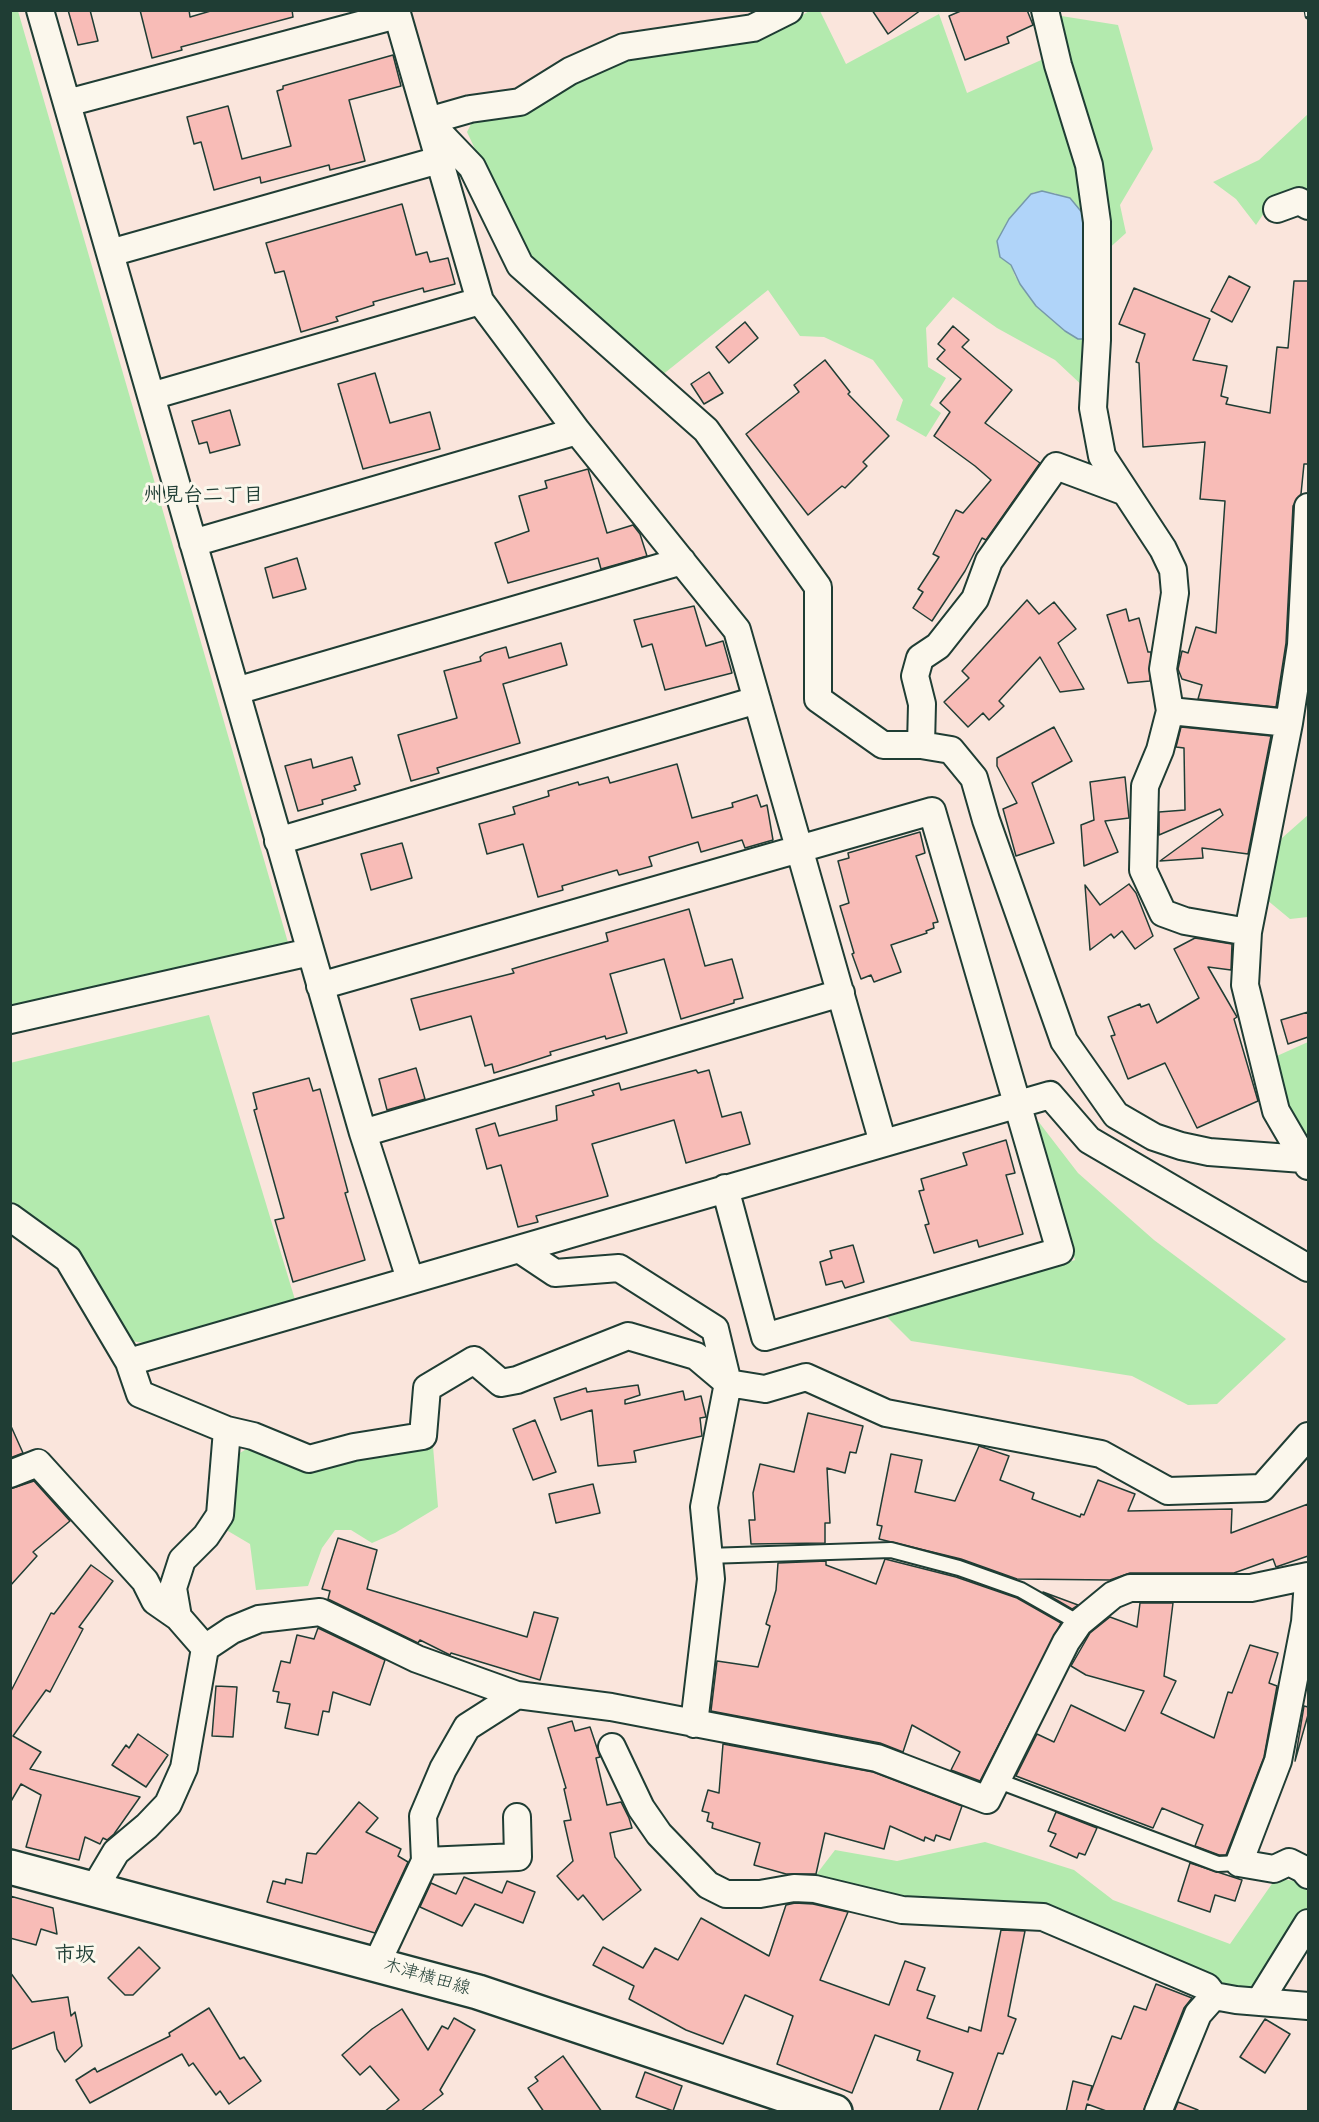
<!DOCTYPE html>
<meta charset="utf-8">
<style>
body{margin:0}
#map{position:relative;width:1319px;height:2122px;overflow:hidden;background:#fae5dc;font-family:"Playpen Sans",sans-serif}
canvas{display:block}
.frame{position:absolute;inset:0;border:12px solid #1f3d34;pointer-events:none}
</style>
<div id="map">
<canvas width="1319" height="2122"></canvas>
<div class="frame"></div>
</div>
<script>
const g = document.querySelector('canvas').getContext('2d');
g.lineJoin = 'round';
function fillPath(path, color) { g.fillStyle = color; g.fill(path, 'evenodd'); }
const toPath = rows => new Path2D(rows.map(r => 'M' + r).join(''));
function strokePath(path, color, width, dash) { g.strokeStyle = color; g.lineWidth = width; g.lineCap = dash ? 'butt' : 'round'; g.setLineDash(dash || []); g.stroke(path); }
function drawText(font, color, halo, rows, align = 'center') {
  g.font = font + ' "Playpen Sans","Klee One",sans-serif'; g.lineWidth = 6; g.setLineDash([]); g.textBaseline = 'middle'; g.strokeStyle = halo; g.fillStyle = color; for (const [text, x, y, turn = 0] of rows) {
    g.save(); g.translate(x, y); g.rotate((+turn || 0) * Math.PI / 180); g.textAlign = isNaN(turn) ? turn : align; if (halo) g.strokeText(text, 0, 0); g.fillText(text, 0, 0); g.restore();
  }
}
fillPath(toPath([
 [407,11,766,11,757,17,686,23,520,89,447,105,433,97]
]), '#f9d9d1');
fillPath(toPath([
 [10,11,18,11,289,946,10,1007],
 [809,11,820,11,846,64,939,14,967,93,1048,57,1089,221,1055,193,1034,192,1009,219,1003,234,1000,257,1011,265,1015,276,1036,306,1065,331,1089,339,1086,389,1055,360,997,328,953,297,926,328,928,367,946,378,930,405,941,413,926,437,896,420,903,400,873,360,824,337,800,336,768,290,661,376,532,264,522,249,467,132,473,120,627,59,756,39,778,31],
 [1055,15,1118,25,1153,149,1120,205,1126,233,1105,252],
 [1308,114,1308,199,1270,204,1256,225,1236,199,1213,182,1259,160],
 [1308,815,1308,917,1290,919,1261,895,1282,838],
 [209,1015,296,1303,144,1343,131,1341,78,1252,11,1201,10,1063],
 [1308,1042,1308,1143,1284,1108,1268,1060],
 [1038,1121,1078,1173,1154,1240,1286,1339,1217,1404,1188,1405,1132,1376,911,1341,887,1317,1075,1260,1036,1125],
 [433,1446,438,1507,395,1533,372,1543,351,1530,335,1530,322,1548,308,1586,256,1590,250,1544,228,1531,238,1454,250,1447,356,1459],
 [985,1842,1074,1870,1113,1900,1230,1944,1276,1878,1300,1882,1308,1892,1308,1913,1253,1993,1210,1981,1053,1910,904,1902,809,1884,835,1850,897,1861]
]), '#b3eaae');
const water = toPath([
 [1042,191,1070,198,1089,221,1089,339,1078,339,1065,331,1036,306,1020,284,1011,265,1000,257,997,241,1009,219,1031,194,1042,191]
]);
fillPath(water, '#b0d4f9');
strokePath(water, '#7698aa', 1.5);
const building = toPath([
 [68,10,90,10,98,41,78,45,68,10],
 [140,10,189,10,190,17,214,10,292,10,293,17,181,47,182,50,152,58,140,10],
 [872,10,921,10,888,34,872,10],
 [963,10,1027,10,1033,25,1007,37,1009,43,965,60,949,16,963,10],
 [393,55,401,86,349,100,365,161,330,170,329,165,261,183,260,177,214,190,201,142,194,144,187,117,228,106,242,159,291,146,277,91,283,89,283,86,393,55],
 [402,204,416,255,427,252,430,262,448,258,455,284,424,292,423,288,373,302,374,305,336,317,338,321,301,332,284,271,275,273,266,243,402,204],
 [1229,276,1250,287,1232,322,1211,311,1229,276],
 [1294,281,1308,281,1308,464,1304,464,1301,494,1293,506,1286,643,1276,707,1198,699,1202,685,1182,679,1178,669,1182,651,1188,653,1196,627,1216,633,1225,501,1200,499,1205,442,1143,447,1139,363,1136,362,1145,334,1119,324,1134,288,1210,319,1193,360,1227,366,1221,396,1228,398,1226,404,1270,413,1277,347,1288,348,1294,281],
 [745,322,758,338,729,363,716,347,745,322],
 [953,326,969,340,962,347,1012,390,985,423,1040,463,986,540,982,538,965,571,932,621,913,608,923,592,918,589,939,557,933,554,956,510,963,513,991,480,975,466,934,436,950,412,940,403,961,379,937,359,945,350,938,344,953,326],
 [825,360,850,392,848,394,889,436,863,462,867,466,845,488,842,486,808,515,746,434,799,392,794,385,825,360],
 [709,372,723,393,704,404,691,384,709,372],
 [375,373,390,423,430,412,440,449,363,469,338,384,375,373],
 [230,410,240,445,210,453,207,442,199,444,192,421,230,410],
 [588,469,607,533,633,525,640,534,647,556,601,569,598,558,508,583,495,543,529,531,519,496,547,488,545,481,588,469],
 [297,558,306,589,273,598,265,568,297,558],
 [1027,600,1039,614,1054,602,1076,629,1058,643,1084,689,1060,692,1040,657,999,701,1004,706,989,720,983,713,968,727,944,702,969,678,962,671,1027,600],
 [694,606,706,646,723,641,732,673,665,690,652,644,642,647,634,620,694,606],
 [1126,609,1129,621,1139,618,1148,652,1151,652,1150,681,1128,683,1107,615,1126,609],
 [561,643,567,665,503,684,520,743,437,768,439,773,411,781,398,735,457,718,444,671,481,661,480,657,485,653,506,647,509,658,561,643],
 [1054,727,1072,761,1032,783,1054,843,1016,856,1003,809,1017,803,997,766,997,758,1054,727],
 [1181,727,1271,736,1248,854,1202,848,1203,858,1160,861,1223,815,1220,809,1159,835,1159,812,1185,810,1184,748,1176,747,1181,727],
 [352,757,360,784,354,786,356,790,322,800,323,804,298,811,285,766,311,759,313,768,352,757],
 [677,764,692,818,733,807,732,803,757,795,761,807,767,805,773,840,745,848,742,840,701,852,698,842,649,857,652,866,619,875,617,870,562,886,563,890,538,897,523,844,487,854,479,824,515,814,513,807,549,796,548,791,578,782,579,785,608,777,610,783,677,764],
 [1125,777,1129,818,1105,821,1118,852,1084,866,1081,825,1094,820,1090,782,1125,777],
 [920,832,925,853,916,856,938,922,933,923,934,928,926,931,927,933,891,945,901,972,874,982,871,975,861,979,852,954,854,953,840,906,849,903,838,861,849,858,848,853,920,832],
 [402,843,412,878,371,890,361,854,402,843],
 [1129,884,1136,893,1153,936,1135,949,1122,931,1114,938,1111,934,1090,950,1085,885,1100,905,1129,884],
 [689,909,705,966,732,959,743,998,734,1000,734,1003,681,1019,664,959,610,974,627,1033,606,1039,605,1036,550,1052,551,1055,517,1066,494,1073,492,1064,485,1066,471,1016,420,1030,411,999,514,973,512,969,608,941,606,933,689,909],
 [1195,938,1232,944,1231,970,1208,967,1237,1017,1234,1019,1258,1101,1197,1128,1165,1063,1128,1079,1111,1036,1115,1035,1108,1017,1140,1004,1141,1007,1149,1004,1157,1023,1199,998,1174,949,1195,938],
 [1308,1012,1308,1037,1288,1044,1281,1020,1308,1012],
 [416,1068,425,1099,387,1110,379,1079,416,1068],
 [696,1070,698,1073,709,1070,722,1117,741,1112,750,1144,686,1163,674,1120,592,1144,608,1196,536,1216,538,1222,518,1227,501,1165,487,1169,476,1129,495,1123,499,1136,557,1120,556,1106,594,1095,592,1091,619,1083,621,1090,696,1070],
 [309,1078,313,1091,320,1089,348,1192,345,1193,365,1260,293,1282,275,1220,284,1218,254,1110,257,1109,253,1093,309,1078],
 [1006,1140,1015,1173,1006,1175,1023,1234,979,1247,977,1240,934,1253,925,1225,929,1224,919,1191,924,1190,921,1179,967,1165,963,1153,1006,1140],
 [853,1245,864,1282,845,1288,842,1281,826,1285,820,1262,832,1258,830,1251,853,1245],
 [638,1385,640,1395,625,1400,625,1404,683,1391,685,1400,701,1396,706,1417,700,1418,702,1436,634,1451,636,1462,598,1466,592,1410,561,1420,554,1398,586,1388,587,1392,638,1385],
 [808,1413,863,1426,856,1453,850,1452,845,1473,827,1468,830,1523,825,1523,825,1543,751,1544,749,1520,755,1520,753,1493,760,1464,794,1472,808,1413],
 [535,1420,556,1472,533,1480,513,1429,535,1420],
 [10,1424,23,1453,10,1458,10,1424],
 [979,1446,1009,1456,1000,1480,1034,1493,1032,1499,1080,1517,1081,1514,1084,1515,1098,1480,1135,1494,1128,1511,1232,1509,1231,1533,1308,1504,1308,1556,1276,1567,1273,1559,1234,1573,1130,1573,1110,1580,1017,1579,961,1559,879,1539,882,1526,877,1525,891,1454,922,1460,915,1492,955,1501,979,1446],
 [34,1481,70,1521,33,1552,37,1556,10,1586,10,1489,34,1481],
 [593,1484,600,1513,556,1523,549,1494,593,1484],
 [338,1538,377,1550,367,1589,527,1637,534,1612,558,1618,540,1680,451,1653,450,1655,420,1640,418,1643,328,1599,330,1591,322,1589,338,1538],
 [885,1559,956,1577,1017,1598,1061,1623,980,1781,951,1770,960,1752,912,1725,903,1752,880,1743,711,1711,717,1661,758,1667,770,1626,766,1624,776,1590,778,1563,826,1561,826,1565,876,1584,885,1559],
 [91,1565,113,1581,79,1627,83,1629,50,1692,46,1690,13,1736,41,1752,30,1769,140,1797,114,1834,107,1840,103,1838,100,1844,85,1837,79,1860,26,1847,41,1795,21,1784,10,1803,10,1693,51,1613,54,1614,91,1565],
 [1043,1592,1078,1605,1072,1609,1043,1592],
 [1140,1603,1173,1603,1164,1676,1176,1681,1161,1713,1214,1738,1228,1692,1232,1693,1250,1645,1278,1653,1269,1683,1277,1686,1264,1757,1226,1855,1219,1855,1195,1846,1203,1825,1162,1808,1153,1828,1016,1776,1037,1734,1054,1742,1071,1705,1125,1731,1144,1691,1086,1675,1071,1666,1090,1633,1110,1617,1137,1627,1140,1603],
 [318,1628,385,1660,370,1705,333,1692,329,1712,323,1711,318,1735,285,1728,290,1704,277,1702,279,1692,273,1691,281,1661,290,1663,297,1635,314,1639,318,1628],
 [216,1686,237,1687,233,1737,212,1736,216,1686],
 [1304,1706,1308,1707,1308,1715,1295,1761,1304,1706],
 [572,1721,575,1731,590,1727,600,1757,596,1758,607,1805,621,1802,629,1818,632,1828,610,1833,615,1857,641,1890,603,1920,583,1895,578,1900,557,1876,573,1861,564,1821,571,1820,564,1789,566,1788,548,1728,572,1721],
 [138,1734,168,1755,146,1787,112,1765,126,1745,129,1748,138,1734],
 [723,1744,873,1772,962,1806,950,1840,936,1835,934,1841,925,1837,924,1841,890,1826,884,1849,825,1833,816,1874,786,1874,754,1865,760,1843,712,1828,713,1823,707,1821,709,1813,702,1811,708,1790,719,1793,723,1744],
 [359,1802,378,1818,366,1832,401,1849,398,1856,408,1862,375,1933,267,1902,273,1881,285,1884,286,1879,302,1883,307,1853,316,1854,359,1802],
 [1056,1812,1097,1828,1085,1855,1079,1853,1077,1858,1050,1846,1056,1834,1048,1831,1056,1812],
 [1190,1863,1242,1880,1235,1901,1215,1895,1210,1912,1178,1901,1190,1863],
 [464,1877,502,1893,507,1881,535,1892,523,1923,475,1904,462,1926,420,1907,431,1883,456,1894,464,1877],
 [10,1896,53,1908,57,1934,41,1929,36,1945,10,1938,10,1896],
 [795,1903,813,1904,848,1912,820,1980,889,2005,905,1961,925,1968,917,1990,935,1996,927,2018,968,2032,969,2027,981,2031,1001,1930,1025,1931,1008,2016,1016,2019,1003,2054,998,2053,977,2112,939,2112,953,2073,917,2060,920,2051,875,2035,852,2093,777,2064,793,2016,745,1995,723,2044,686,2030,629,1999,634,1986,593,1965,603,1947,643,1968,655,1948,678,1960,701,1918,769,1956,786,1905,795,1903],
 [139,1947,160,1968,133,1995,125,1995,108,1978,139,1947],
 [10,1972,32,2002,68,1997,71,2016,75,2012,82,2046,65,2062,57,2049,54,2032,10,2050,10,1972],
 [1156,1984,1192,1998,1184,2008,1143,2112,1109,2112,1087,2104,1085,2112,1066,2112,1073,2081,1092,2086,1088,2100,1112,2036,1121,2039,1134,2006,1146,2010,1156,1984],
 [209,2008,240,2059,244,2057,261,2081,229,2104,220,2091,216,2095,193,2063,189,2066,182,2054,90,2103,76,2080,95,2068,97,2072,170,2036,169,2033,209,2008],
 [402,2009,428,2050,442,2026,448,2029,454,2018,475,2030,440,2090,443,2094,420,2112,384,2112,399,2100,370,2066,360,2075,342,2055,372,2029,402,2009],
 [1265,2019,1290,2034,1265,2073,1240,2057,1265,2019],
 [563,2056,602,2112,544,2112,528,2088,538,2081,535,2077,563,2056],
 [645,2072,682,2086,673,2111,636,2097,645,2072],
 [1178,2102,1198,2110,1198,2112,1174,2112,1178,2102]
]);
fillPath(building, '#f8bcb7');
strokePath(building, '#1f3d34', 1.5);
const lane = toPath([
 [707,1556,891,1550,959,1568,1021,1590,1079,1623],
 [996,1780,1218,1864,1239,1863]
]);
const street = toPath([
 [40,10,363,1133,410,1279],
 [396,10,480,301,577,431,737,630,883,1143],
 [789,10,753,28,624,47,570,71,520,102,470,109,428,121,472,167,520,265,706,430,818,587,818,699,883,745,921,745,951,750,974,778,986,820,1064,1041,1116,1115,1154,1137,1181,1146,1209,1152,1303,1159],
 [1045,10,1058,65,1089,165,1097,222,1097,340,1093,408,1102,456,1163,549,1173,570,1175,593,1163,669,1170,711,1160,750,1145,786,1143,870,1163,913,1185,921,1248,932],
 [67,103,397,15],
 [1277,209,1299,201,1308,206],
 [110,253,439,160],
 [151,396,480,301],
 [1308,507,1301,645,1289,723,1248,932,1245,985,1276,1111,1308,1166],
 [193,543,577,431],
 [236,691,682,561],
 [1170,711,1289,723],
 [921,745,922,704,915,676,920,658,938,646,975,599,989,561,1056,466,1123,491],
 [278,841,757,700],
 [320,986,932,811,1060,1251,765,1337,725,1188],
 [10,1020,310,952],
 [363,1133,841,993],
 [10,1217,68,1259,129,1362,140,1394,227,1430,220,1515,206,1536,182,1560,173,1588,178,1617,205,1648],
 [519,1249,555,1273,619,1268,715,1329,728,1383,704,1507,711,1579,694,1724],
 [129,1362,1050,1095,1089,1140,1308,1268],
 [227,1430,253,1436,309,1459,354,1447,423,1436,427,1388,474,1360,501,1383,517,1380,628,1336,696,1356,728,1383,765,1389,806,1377,886,1413,1101,1454,1168,1491,1262,1488,1308,1436],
 [10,1474,38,1463,145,1581,155,1601,178,1617],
 [1308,1581,1305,1622,1278,1761,1239,1863,1274,1869,1289,1862,1303,1869,1308,1875],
 [612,1747,641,1808,659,1834,708,1885,726,1894,760,1894,794,1888,815,1889,902,1910,1043,1917,1207,1987,1214,1996],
 [425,1861,518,1857,517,1817],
 [94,1889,116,1852,147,1826,168,1804,184,1768,205,1648,232,1630,259,1619,320,1612,417,1659,517,1695,611,1707,877,1758,987,1800,1066,1642,1079,1623,1113,1595,1130,1588,1251,1588,1308,1576],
 [377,1963,425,1861,423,1816,443,1769,467,1727,517,1695],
 [1259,2002,1308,1923],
 [1158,2112,1198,2014,1214,1996,1236,2000,1308,2006]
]);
const secondary = toPath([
 [10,1867,478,1992,835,2112]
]);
strokePath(lane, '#1f3d34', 18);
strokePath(street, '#1f3d34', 30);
strokePath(secondary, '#1f3d34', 38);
strokePath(lane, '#fbf7ec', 14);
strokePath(street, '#fbf7ec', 26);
strokePath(secondary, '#fbf7ec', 33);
const rail = toPath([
 [1307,10,1308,16]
]);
strokePath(rail, '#1f3d34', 7);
strokePath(rail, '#fbf7ec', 4.5, [14]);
drawText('18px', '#1f3d34', '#fbf7ec', [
 ["木津横田線",427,1977,16]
]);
drawText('bold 20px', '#1f3d34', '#fbf7ec', [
 ["州見台二丁目",203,495]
]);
drawText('bold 21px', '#1f3d34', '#fbf7ec', [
 ["市坂",75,1955]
]);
</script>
